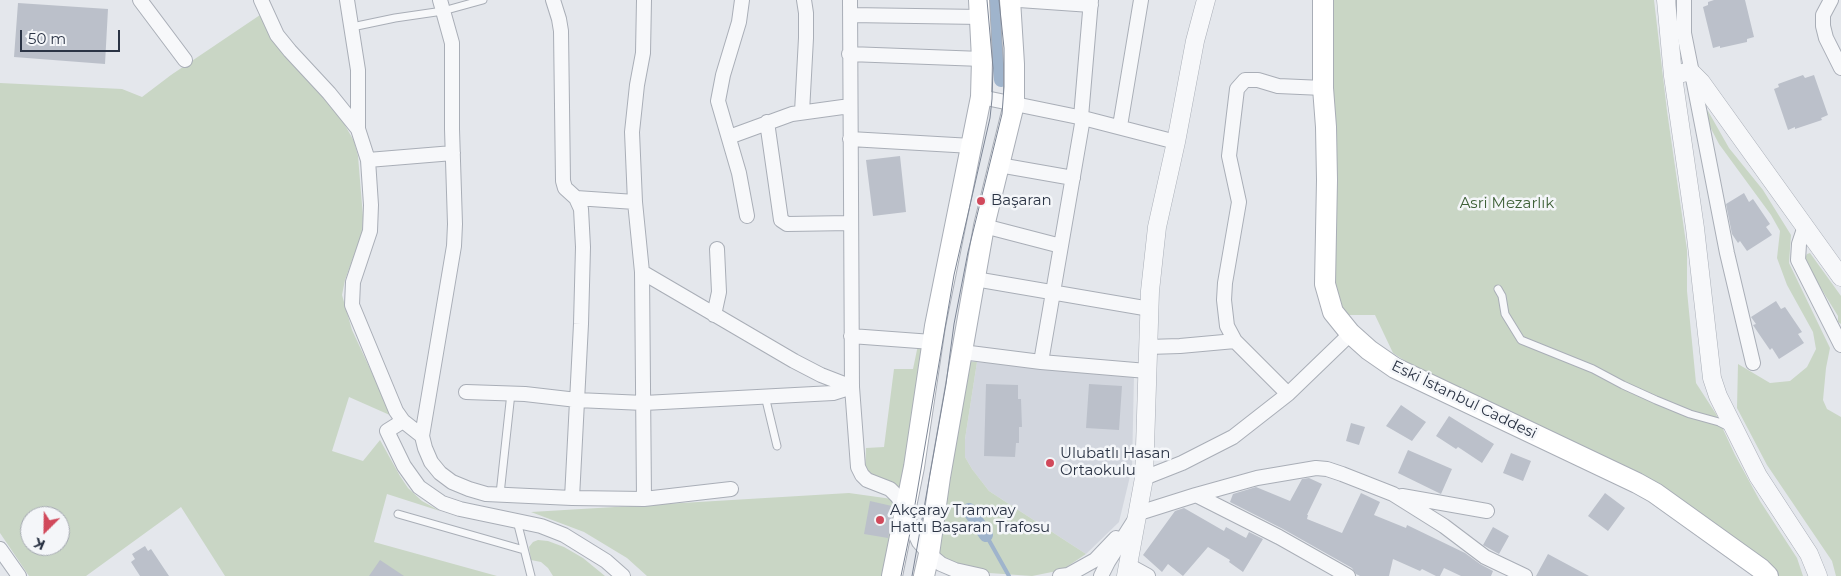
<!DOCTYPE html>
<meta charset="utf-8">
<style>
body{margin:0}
#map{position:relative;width:1841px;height:576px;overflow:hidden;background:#e4e7ec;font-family:Montserrat,sans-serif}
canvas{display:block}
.north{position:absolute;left:20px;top:506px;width:50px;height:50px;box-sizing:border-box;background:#f4f6f9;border:1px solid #a4a8b1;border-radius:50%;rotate:203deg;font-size:14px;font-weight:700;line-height:20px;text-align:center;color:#2b3445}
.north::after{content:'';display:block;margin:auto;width:18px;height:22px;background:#d1495b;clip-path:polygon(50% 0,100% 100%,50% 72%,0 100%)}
.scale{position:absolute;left:20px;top:30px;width:100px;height:22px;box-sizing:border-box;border:2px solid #2b3445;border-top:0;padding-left:6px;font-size:15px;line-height:18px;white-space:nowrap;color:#2b3445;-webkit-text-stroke:4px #f4f6f9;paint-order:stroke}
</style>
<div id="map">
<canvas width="1841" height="576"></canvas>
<div class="north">K</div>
<div class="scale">50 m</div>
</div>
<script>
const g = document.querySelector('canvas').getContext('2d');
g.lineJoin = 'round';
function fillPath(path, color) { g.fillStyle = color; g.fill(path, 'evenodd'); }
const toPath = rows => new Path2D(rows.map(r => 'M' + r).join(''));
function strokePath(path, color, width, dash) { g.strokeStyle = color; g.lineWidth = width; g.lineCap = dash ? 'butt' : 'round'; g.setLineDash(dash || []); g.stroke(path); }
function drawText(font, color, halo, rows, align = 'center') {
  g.font = font + ' Montserrat,sans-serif'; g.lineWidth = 5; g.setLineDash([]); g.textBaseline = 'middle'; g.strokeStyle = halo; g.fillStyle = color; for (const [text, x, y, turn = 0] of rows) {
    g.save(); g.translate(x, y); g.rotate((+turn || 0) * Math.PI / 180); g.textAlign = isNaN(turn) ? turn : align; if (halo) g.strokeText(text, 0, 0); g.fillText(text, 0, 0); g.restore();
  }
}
fillPath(toPath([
 [977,362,1134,375,1132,468,1119,522,1086,554,989,491,972,469,965,457,965,439]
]), '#d2d6de');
fillPath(toPath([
 [1326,0,1654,0,1667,111,1687,250,1687,291,1696,383,1716,414,1735,455,1760,501,1797,558,1803,576,1779,576,1766,560,1744,546,1443,386,1393,353,1375,315,1341,315,1330,283],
 [260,15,275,41,328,101,342,120,354,141,358,156,363,217,362,233,345,280,342,295,352,330,392,416,349,397,332,451,363,461,380,440,400,476,408,488,422,501,440,511,387,494,374,542,497,576,225,576,181,507,86,576,29,576,0,533,0,83,122,89,142,97,171,75],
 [30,516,60,516,60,546,30,546],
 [1705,108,1708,111,1729,148,1763,190,1791,235,1789,263,1830,348,1826,368,1823,400,1827,409,1841,417,1841,576,1836,576,1832,561,1767,465,1737,408,1738,364,1770,383,1790,381,1807,367,1816,349,1813,332,1787,285,1777,258,1780,231,1771,215,1719,144,1706,119],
 [1810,253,1841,296,1841,324,1838,322,1838,316,1806,264,1805,258,1807,254],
 [918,345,929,346,905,499,865,473,866,448,884,447,894,369,913,369],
 [963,361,977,362,965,439,965,457,972,469,989,491,1086,554,1062,570,1032,576,975,572,934,554],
 [849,493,892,499,902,513,887,576,647,576,627,558,584,532,531,512],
 [538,540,548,541,564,547,583,558,605,576,553,576,548,568,541,562,531,560,529,547,533,542]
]), '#c9d6c5');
strokePath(toPath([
 [986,535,1009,576]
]), '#9fb4cc', 4);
strokePath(toPath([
 [994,0,1001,80],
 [969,510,986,535]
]), '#9fb4cc', 14);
fillPath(toPath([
 [1714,0,1745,0,1754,37,1747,39,1747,42,1720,48,1720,46,1713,48,1703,7,1708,5,1708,2],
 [18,3,108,9,105,64,14,57],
 [1803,75,1805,78,1814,75,1828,115,1821,118,1822,120,1795,129,1795,127,1788,130,1774,89,1779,87,1778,84],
 [900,156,906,212,873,216,866,160],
 [1744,193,1749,202,1753,199,1770,224,1766,227,1772,235,1747,251,1740,241,1738,243,1732,234,1726,204],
 [1776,301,1781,309,1785,307,1802,332,1798,334,1804,343,1779,359,1772,348,1770,350,1759,334,1753,325,1756,324,1751,317],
 [986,384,1018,385,1018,399,1021,399,1022,427,1019,427,1019,443,1016,443,1015,457,984,456],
 [1089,384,1122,386,1119,430,1086,428],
 [1401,405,1426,422,1412,441,1386,426],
 [1449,416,1494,444,1482,463,1458,447,1456,449,1436,436],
 [1351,423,1365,427,1359,445,1346,441],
 [1408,450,1452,469,1441,494,1398,473],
 [1511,453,1531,461,1523,481,1503,473],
 [1309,478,1322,484,1307,515,1308,515,1307,519,1342,533,1361,493,1380,502,1374,515,1406,528,1407,525,1465,553,1480,564,1493,571,1491,576,1461,576,1444,568,1440,576,1436,576,1422,569,1420,571,1393,559,1389,576,1360,576,1356,574,1352,568,1283,529,1230,502,1233,494,1256,487,1290,501,1302,479],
 [1605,493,1625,508,1608,531,1588,516],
 [870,501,892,506,894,508,888,538,864,534],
 [1184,508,1224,531,1226,527,1246,538,1249,532,1263,539,1243,572,1229,562,1230,560,1208,547,1183,576,1168,564,1162,572,1143,555,1175,511],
 [1493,527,1509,536,1499,554,1483,545],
 [145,546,148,551,151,549,169,576,140,576,131,562,135,559,132,554],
 [1548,554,1589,576,1536,576],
 [380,560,404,576,369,576]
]), '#bbc0ca');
const service = toPath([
 [352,27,395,18,443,11,483,0],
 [1498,289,1502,296,1505,314,1521,340,1593,369,1623,385,1656,400,1690,414,1719,422,1729,427],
 [765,396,777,446],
 [500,494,511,393],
 [398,514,524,550],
 [517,521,531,576]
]);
const minor = toPath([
 [140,0,185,60],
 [261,0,277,35,290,51,329,93,358,129],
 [347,0,358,70,358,129,368,160,371,205,370,231,353,282,352,305,396,411,403,421,422,436],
 [440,0,452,43,452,129,455,224,454,246,422,436,425,448,431,462,440,473,452,482,469,489,486,494,572,498,644,499,642,272,635,202,632,132,637,85,643,53,644,0],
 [553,0,559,19,561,31,563,181,565,188,576,198,581,209,583,247,581,324,572,498],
 [742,0,739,22,723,75,718,101,739,173,747,216],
 [850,0,852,387,858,467,862,475,867,480,890,489,898,497,919,542,929,554,941,564,955,570,982,576],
 [1019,0,1091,5],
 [1684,0,1684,33,1692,73,1727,253,1753,363],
 [1831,0,1823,15,1823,26,1826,38,1841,68],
 [850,15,981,17],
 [849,54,982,59],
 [981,97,1083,118,1176,142],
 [802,112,806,38,806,13,804,0],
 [1081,117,1091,0],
 [767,122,781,220,787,224,851,223],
 [1120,126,1141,0],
 [729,137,792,114,850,106],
 [850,139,972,146],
 [368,160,453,153],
 [999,165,1073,178],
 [576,198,635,202],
 [984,226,1061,246],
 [1805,226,1799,244,1798,260,1841,345],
 [642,272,794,361,821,375,852,387],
 [975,279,1150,309],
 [714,315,719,292,717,249],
 [851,336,932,342],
 [1148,347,1180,346,1235,341],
 [962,352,1041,362,1147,371],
 [1041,362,1083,118],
 [466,392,525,394,577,400,644,403,833,393,852,387],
 [1288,394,1235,341,1227,326,1224,300,1225,283,1239,202,1229,156,1234,114,1237,89,1245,80,1258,80,1278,86,1323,88],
 [403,421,387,431,404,466,419,487,442,503,460,509,541,526,564,535,606,561,623,576],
 [1144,478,1182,463,1233,437,1288,394,1344,340],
 [1196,495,1279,537,1348,576],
 [1402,496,1487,511],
 [644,499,731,489],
 [0,549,19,576],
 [1128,565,1148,576],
 [1060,576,1068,575,1095,560,1116,538],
 [1101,576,1108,562,1139,513,1196,495,1257,478,1316,468,1327,469,1342,474,1393,494,1444,526,1485,557,1525,576]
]);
const tertiary = toPath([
 [1666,0,1673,76],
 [1126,576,1144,478,1150,291,1157,227,1176,142,1195,41,1206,0],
 [1818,576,1809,554,1758,476,1718,396,1712,378,1695,228,1673,76,1686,72,1692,73,1701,82,1841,277]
]);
const secondary = toPath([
 [1323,0,1323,88,1326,127,1327,180,1325,284,1333,312,1350,333,1369,350,1395,368,1637,483,1655,493,1761,569,1768,576],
 [892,576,914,467,935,326,981,97,982,59,979,0],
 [924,576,929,554,940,477,984,226,1014,104,1014,64,1010,0]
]);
strokePath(service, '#a9aeb7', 9);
strokePath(minor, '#a9aeb7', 16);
strokePath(tertiary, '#a9aeb7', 19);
strokePath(secondary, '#a9aeb7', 22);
strokePath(service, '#f7f8fa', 7);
strokePath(minor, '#f7f8fa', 14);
strokePath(tertiary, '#f7f8fa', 18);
strokePath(secondary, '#fff', 20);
strokePath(toPath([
 [901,576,911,528,954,275,990,118,992,99,993,68,987,0],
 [912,576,946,384,954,324,968,252,1002,114,1004,87,1004,48,999,0]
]), '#7d8696', 1);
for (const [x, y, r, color] of [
 [981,201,5,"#d1495b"],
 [1050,463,5,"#d1495b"],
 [880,520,5,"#d1495b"]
]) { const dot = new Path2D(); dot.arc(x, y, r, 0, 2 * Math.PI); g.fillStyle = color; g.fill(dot); strokePath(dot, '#f4f6f9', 2); }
drawText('15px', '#2b3445', '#f4f6f9', [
 ["Başaran",991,201],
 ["Ulubatlı Hasan",1060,454],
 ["Ortaokulu",1060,471],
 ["Akçaray Tramvay",890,511],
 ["Hattı Başaran Trafosu",890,528]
], 'left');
drawText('15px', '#3f6138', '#f4f6f9', [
 ["Asri Mezarlık",1507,204]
]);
drawText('15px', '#2b3445', '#f4f6f9', [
 ["Eski İstanbul Caddesi",1464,400,26]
]);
</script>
